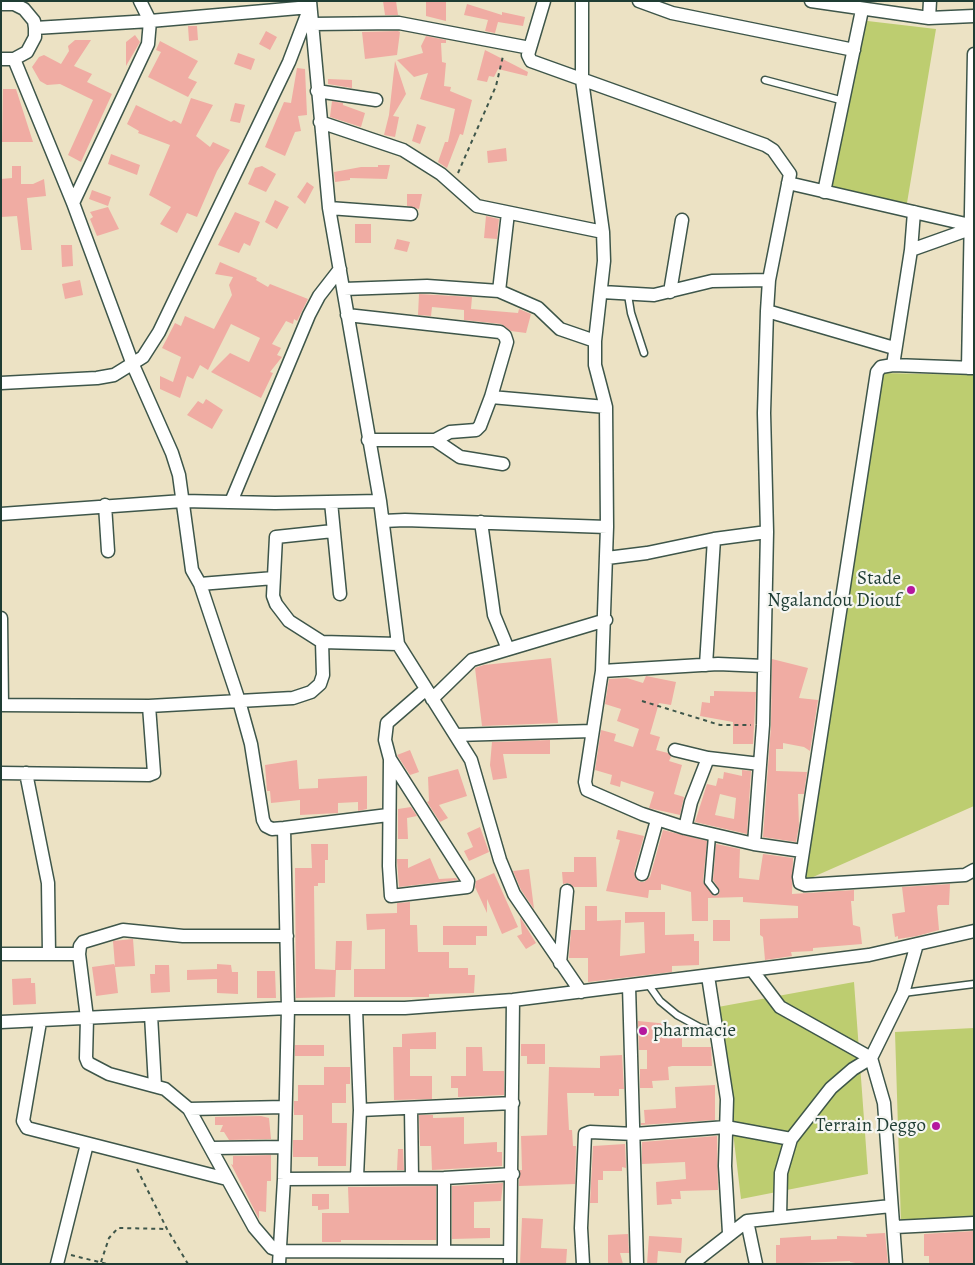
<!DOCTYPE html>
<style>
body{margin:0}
#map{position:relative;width:975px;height:1265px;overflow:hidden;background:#ece2c4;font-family:Alegreya,serif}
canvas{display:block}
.frame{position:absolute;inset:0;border:2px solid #1f3d34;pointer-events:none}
</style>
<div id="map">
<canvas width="975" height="1265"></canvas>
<div class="frame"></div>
</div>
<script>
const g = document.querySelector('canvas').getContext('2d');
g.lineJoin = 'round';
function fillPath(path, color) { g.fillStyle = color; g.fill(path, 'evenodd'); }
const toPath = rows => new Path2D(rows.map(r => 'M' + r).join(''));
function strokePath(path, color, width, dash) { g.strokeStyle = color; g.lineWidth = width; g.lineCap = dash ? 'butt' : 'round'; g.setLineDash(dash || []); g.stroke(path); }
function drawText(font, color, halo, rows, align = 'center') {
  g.font = font + ' Alegreya,serif'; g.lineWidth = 4.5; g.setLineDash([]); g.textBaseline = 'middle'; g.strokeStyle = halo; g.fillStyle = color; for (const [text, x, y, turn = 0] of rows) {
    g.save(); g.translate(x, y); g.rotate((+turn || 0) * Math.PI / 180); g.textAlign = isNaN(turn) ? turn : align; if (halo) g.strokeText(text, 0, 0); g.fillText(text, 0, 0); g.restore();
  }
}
fillPath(toPath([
 [859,20,936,29,906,209,825,191],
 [881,373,974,375,974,806,804,881],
 [854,982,868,1174,741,1199,718,1007],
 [974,1028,974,1219,901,1223,895,1032]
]), '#bdcd70');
fillPath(toPath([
 [383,1,396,1,398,15,385,15],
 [426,1,446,1,446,21,426,16],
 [467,4,502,15,502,12,525,17,523,26,498,22,495,33,485,31,488,20,464,15],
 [188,26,197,26,198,40,189,41],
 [266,31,277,37,270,50,259,44],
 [398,31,400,32,397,55,365,59,362,32],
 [135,35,140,42,126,66,126,42],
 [426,36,446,40,446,43,441,43,442,62,446,63,444,86,451,87,450,91,472,100,463,135,460,134,447,168,438,162,445,142,448,142,455,109,420,99,428,73,414,77,397,60,423,53,421,46],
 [75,40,91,40,74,66,92,74,87,82,112,94,81,162,68,155,93,100,60,84,47,85,40,81,32,67,39,57,44,55,61,64,69,51,68,46],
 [160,41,198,61,188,78,197,82,188,97,148,77,161,52,156,50],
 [485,50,528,72,527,76,498,69,494,77,489,76,487,82,477,80],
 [238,53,255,59,251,70,234,64],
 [395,61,406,94,393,116,399,117,395,137,384,135,389,115],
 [297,68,305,69,307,115,298,116,301,131,295,132,285,156,265,147,284,102,291,103],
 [328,79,352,80,352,88,328,84],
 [3,89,16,89,33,142,2,142],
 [191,98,213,105,196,136,210,147,213,142,230,150,217,171,197,217,187,213,177,233,160,224,171,207,149,195,170,145,138,133,139,131,127,124,136,105,171,122,174,120,181,124],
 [332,101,343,103,343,105,365,113,361,127,330,117],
 [235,103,245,105,240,123,230,121],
 [417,124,426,127,420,144,412,141],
 [506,148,507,161,488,163,487,151],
 [111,154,140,165,137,175,108,164],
 [378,165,390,165,387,179,350,178,350,180,335,182,334,172,361,167,378,167],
 [12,166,21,166,21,184,33,184,44,179,46,196,27,198,32,250,21,250,17,216,1,217,1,179,12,178],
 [262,166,276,174,266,192,248,184,255,168],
 [307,182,314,187,305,204,297,197],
 [92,190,111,197,108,206,89,199],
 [407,194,422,194,419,209,407,206],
 [275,200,289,207,277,229,265,222],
 [108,207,119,229,97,236,90,219,93,217,90,212],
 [235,212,260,222,250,246,244,243,239,253,218,245],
 [486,216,499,219,497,239,484,238],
 [355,224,371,224,371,243,355,243],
 [397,239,410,242,407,252,394,249],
 [61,245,72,245,73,266,62,267],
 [220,262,257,278,256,280,268,287,270,284,308,299,297,321,294,319,293,324,286,321,272,344,281,348,277,355,282,357,270,372,273,373,261,398,211,372,230,353,249,362,260,338,231,324,208,370,200,365,193,379,187,376,180,398,160,389,160,376,173,382,181,357,162,348,175,323,181,326,185,316,214,329,232,295,229,285,233,277,215,274],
 [80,280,83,295,65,299,62,284],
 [419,294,472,297,471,309,518,313,519,309,531,314,526,333,511,331,501,324,464,320,464,310,432,307,431,316,418,315],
 [206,399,223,410,212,429,187,415,198,401,203,404],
 [551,658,558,723,482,726,475,668,484,665],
 [772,659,808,668,799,698,818,700,810,751,804,747,783,743,783,749,776,749,776,771,807,772,804,794,798,794,799,826,796,842,763,837,771,725],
 [646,676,676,682,671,705,659,703,650,734,660,737,656,750,668,753,671,757,669,761,682,765,674,794,684,797,680,815,649,808,654,792,621,781,620,787,610,784,612,775,595,770,601,730,616,734,614,741,633,747,639,729,617,721,621,709,605,704,609,679,627,678,643,683],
 [714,691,756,692,753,744,733,744,733,722,700,716,702,702,710,703,710,696,714,696],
 [550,740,550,754,503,754,507,778,493,780,490,765,492,742],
 [410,750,419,772,410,775,397,755],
 [297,760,299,789,318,788,318,779,367,776,367,809,358,811,358,802,338,803,338,813,300,815,300,800,271,803,270,791,267,791,265,765],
 [458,769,467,796,439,805,448,818,440,822,427,802,429,801,428,777],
 [742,770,751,771,747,834,695,822,707,784,716,786,718,778,723,779,724,772,742,776],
 [720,794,736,798,734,819,715,815],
 [411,807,417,816,407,818,408,839,398,839,398,809],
 [480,827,489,852,469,861,464,851,473,847,467,833],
 [618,830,644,836,634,872,636,879,640,882,644,882,650,877,663,830,707,841,703,882,714,896,718,895,720,891,713,880,716,844,740,849,739,878,759,880,763,854,793,858,792,894,854,890,854,901,851,901,853,925,860,927,862,944,813,948,813,951,791,952,792,956,765,960,763,937,760,935,760,919,798,918,798,906,743,902,743,897,708,898,708,921,692,921,691,892,661,884,661,890,649,890,648,898,606,891,620,840,616,839],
 [311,844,328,844,328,860,325,860,325,883,318,883,318,886,314,886,315,969,335,970,336,941,352,941,351,970,336,970,335,997,296,998,295,868,312,868],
 [574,857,596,857,597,887,574,887,568,883,563,884,562,872,574,872],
 [430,858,439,879,456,878,458,880,399,887,397,859,408,859,408,868],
 [529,869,534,909,521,890,513,871],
 [494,873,518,927,502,934,487,899,487,913,475,887,476,881],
 [950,884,949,905,938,905,937,907,939,930,917,936,898,939,898,936,895,937,892,914,905,912,902,887],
 [410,902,410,925,417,925,418,952,449,952,449,968,468,968,468,975,475,975,474,993,429,994,429,997,354,997,354,969,385,969,385,929,367,930,366,914,397,913,397,903],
 [585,906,597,906,597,921,621,920,620,956,645,953,644,922,625,923,625,912,665,912,665,935,694,934,694,941,699,941,699,965,672,966,672,972,588,982,588,958,569,958,571,930,585,930],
 [520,917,536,943,526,949,517,936,522,934],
 [713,920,730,920,730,941,713,941],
 [443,926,487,926,487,936,476,936,476,945,443,945],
 [133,939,135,966,115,967,118,993,96,996,92,967,114,964,115,966,113,941],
 [217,964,231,965,232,972,238,972,238,994,217,993,217,979,187,980,187,970,217,969],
 [155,965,169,965,170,992,151,993,150,974,155,974],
 [257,971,275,971,276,998,257,998],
 [31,978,31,983,35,983,36,1004,13,1005,12,979],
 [638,1021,669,1024,669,1038,682,1038,682,1047,711,1047,712,1066,672,1066,668,1067,669,1080,652,1081,653,1088,640,1088,640,1069,647,1069,647,1050,639,1050],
 [436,1032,436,1049,410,1049,410,1076,432,1076,432,1099,394,1100,393,1047,402,1047,402,1034],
 [521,1044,545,1044,545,1064,527,1064,527,1056,521,1056],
 [295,1045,324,1045,324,1056,295,1056],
 [466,1047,482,1047,483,1071,504,1071,504,1095,458,1097,458,1088,451,1088,451,1076,466,1076],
 [622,1055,624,1089,619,1089,619,1096,594,1096,594,1093,567,1093,569,1130,572,1130,573,1146,576,1146,575,1184,519,1186,520,1170,522,1170,521,1136,547,1135,549,1067,600,1068,600,1056],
 [324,1067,350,1067,350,1084,346,1084,346,1103,332,1103,332,1123,347,1123,346,1166,318,1166,318,1157,293,1157,293,1140,303,1140,303,1115,294,1115,294,1101,298,1101,298,1085,324,1085],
 [715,1085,715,1120,641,1125,641,1123,645,1123,644,1110,676,1108,675,1087],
 [419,1115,433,1115,433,1118,435,1118,464,1117,464,1144,497,1142,497,1152,502,1152,502,1166,432,1170,431,1146,420,1146],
 [261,1116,269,1118,271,1139,229,1140,224,1132,220,1132,223,1125,215,1125,215,1117],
 [717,1136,718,1190,680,1191,681,1199,671,1199,672,1204,657,1205,656,1182,686,1179,685,1162,642,1164,642,1142],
 [625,1144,626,1168,622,1167,622,1171,603,1171,603,1180,598,1180,598,1203,590,1203,593,1146],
 [398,1149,403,1149,404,1170,397,1170],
 [271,1155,271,1181,267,1181,266,1212,259,1211,259,1219,231,1164,233,1165,233,1156],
 [503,1183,501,1201,474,1202,474,1228,490,1228,490,1238,452,1239,452,1186],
 [436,1186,436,1240,341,1240,341,1242,322,1242,322,1213,349,1213,348,1187],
 [312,1194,329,1194,329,1209,318,1210,318,1206,312,1206],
 [522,1218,543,1219,541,1248,567,1249,566,1264,520,1264],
 [974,1231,974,1263,929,1263,929,1256,924,1256,924,1234],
 [885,1233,888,1264,861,1264,850,1262,850,1261,776,1264,776,1245,780,1245,780,1238,811,1236,811,1240,837,1239,837,1236,867,1237,866,1234],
 [628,1234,629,1253,620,1253,623,1264,608,1264,608,1235],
 [649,1236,682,1238,681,1253,658,1251,657,1264,647,1264]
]), '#f0aca3');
const service = toPath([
 [765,80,844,101],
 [628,295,631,313,644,353],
 [712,836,708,882,715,891],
 [648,984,660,1001,677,1015,699,1027,717,1032],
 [903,993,974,984]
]);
const minor = toPath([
 [310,1,329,208,380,501,398,644,471,760,500,860,514,894,581,992],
 [544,1,530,48,528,55,531,61,765,145,773,150,790,174,769,280,767,311,764,413,767,532,763,725,754,844],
 [582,1,582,80,603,232,604,261,595,341,595,365,606,407,607,527,602,671,585,782,587,790,642,814,685,828,754,844,802,851],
 [639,1,672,13,854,50],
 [811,1,929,18,974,16],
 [1,4,14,4,24,9,34,21,35,28,35,37,27,52,14,59,1,59],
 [929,18,930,1],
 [312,24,399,23,530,48],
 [14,59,73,203,133,365,172,453,179,475,192,570,200,584,239,701,251,744,263,820,266,826,272,829,284,828,388,815],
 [317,91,376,100],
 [320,122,403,150,441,174,477,206,603,232],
 [788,183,970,225],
 [824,192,862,10],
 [73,203,148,44,150,21,140,1],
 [329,208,411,214],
 [911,250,970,229],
 [344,289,427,286,499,291,538,308,560,329,595,341],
 [499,291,508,213],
 [602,292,654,295,712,281,769,280],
 [670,292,682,220],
 [767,311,894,348],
 [347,315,500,332,505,336,507,342,491,397,480,426,476,430,450,432,435,440,368,440],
 [893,365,911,250,914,212],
 [968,368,974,54],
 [974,368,893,365,881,367,877,372,799,877,800,883,805,885,965,875,974,870],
 [1,383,97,378,114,375,143,357,159,332,289,62,310,7,150,21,35,28],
 [491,397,606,407],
 [435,440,460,457,503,464],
 [231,502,309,315,319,296,340,269],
 [331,502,340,594],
 [105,505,108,551],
 [1,514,183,501,275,503,380,501],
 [383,521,405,520,607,527],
 [481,522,494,615,508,649],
 [333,531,276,537,273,596,276,604,289,621,322,642,398,644],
 [607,558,647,553,714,539,767,532],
 [200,584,274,578],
 [1,618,2,705],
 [706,665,714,539],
 [602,671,718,664,764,666],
 [432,699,472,660,606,620],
 [1,705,149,706,293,698,311,692,320,684,323,675,322,642],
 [456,735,592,731],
 [675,750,708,758,760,764],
 [390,759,389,866,391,896,467,887,468,881,390,759,385,740,387,723,425,690],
 [1,773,149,775,154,773,149,706],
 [26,773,48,883,49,954],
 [685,828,691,802,708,758],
 [642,874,657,820],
 [287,936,183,936,123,930,83,942,80,946,79,954,87,1018,86,1058,88,1063,109,1074,165,1089,189,1109,254,1227,272,1248,280,1251,510,1252],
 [1,954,79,954],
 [560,963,567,891],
 [752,970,780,1007,871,1058,853,1069,831,1088,791,1139,781,1173,780,1217],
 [708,976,727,1099,725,1166,729,1233],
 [629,986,637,1264],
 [356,1009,360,1110,357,1177],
 [151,1015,155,1086],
 [1,1022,288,1008,405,1008,513,1000,869,955,974,931],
 [40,1022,23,1121,27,1128,227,1179],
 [411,1108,412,1178],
 [189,1109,285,1107],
 [360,1110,513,1103],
 [211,1148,284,1147],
 [284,1179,444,1178,513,1174],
 [747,1221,756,1264],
 [895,1227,974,1223],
 [444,1251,444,1178],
 [57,1264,87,1144],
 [279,1264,284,1179,288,1008,284,828],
 [510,1264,513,1000],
 [583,1264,581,1228,585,1134,590,1132,635,1134,726,1127,791,1139],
 [692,1264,747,1221,891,1206],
 [896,1264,884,1103,871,1058,903,993,917,944]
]);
strokePath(service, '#3e564a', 9);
strokePath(minor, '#3e564a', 15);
strokePath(toPath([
 [458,173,496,86,503,56],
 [642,701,720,725,751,725],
 [137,1169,167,1229,188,1264],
 [71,1255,107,1264],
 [101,1262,109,1238,118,1228,167,1229]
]), '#3e564a', 2, [4, 4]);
strokePath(service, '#fff', 6);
strokePath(minor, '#fff', 12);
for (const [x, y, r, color] of [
 [911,590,5,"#b5179e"],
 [643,1031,5,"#b5179e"],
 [936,1126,5,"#b5179e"]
]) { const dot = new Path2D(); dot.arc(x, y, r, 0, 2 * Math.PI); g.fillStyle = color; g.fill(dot); strokePath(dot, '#f6f6f2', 2); }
drawText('19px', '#1f3d34', '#f6f6f2', [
 ["Stade",901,579],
 ["Ngalandou Diouf",901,601],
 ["pharmacie",653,1031,"left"],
 ["Terrain Deggo",926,1126]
], 'right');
</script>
